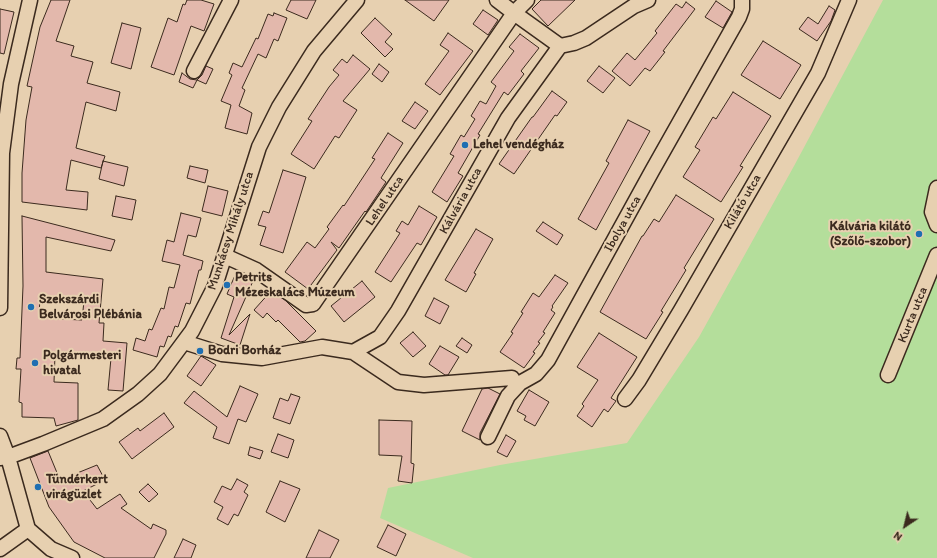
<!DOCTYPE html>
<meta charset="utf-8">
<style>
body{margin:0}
#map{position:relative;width:937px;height:558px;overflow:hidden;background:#e7d0b0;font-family:Itim,sans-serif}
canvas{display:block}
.north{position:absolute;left:885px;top:506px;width:40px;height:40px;-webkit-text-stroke:3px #e7d0b0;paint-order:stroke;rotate:215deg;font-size:11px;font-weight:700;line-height:16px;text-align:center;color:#3b2a1e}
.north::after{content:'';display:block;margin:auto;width:14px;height:18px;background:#3b2a1e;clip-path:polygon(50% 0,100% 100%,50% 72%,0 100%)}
</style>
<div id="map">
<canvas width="937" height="558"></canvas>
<div class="north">N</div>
</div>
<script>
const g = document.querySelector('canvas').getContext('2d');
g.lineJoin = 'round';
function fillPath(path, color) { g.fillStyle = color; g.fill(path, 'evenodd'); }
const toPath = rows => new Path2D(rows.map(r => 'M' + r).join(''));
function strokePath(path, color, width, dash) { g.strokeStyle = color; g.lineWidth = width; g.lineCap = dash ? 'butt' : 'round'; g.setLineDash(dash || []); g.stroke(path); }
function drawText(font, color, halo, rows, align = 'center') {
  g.font = font + ' Itim,sans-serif'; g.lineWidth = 4; g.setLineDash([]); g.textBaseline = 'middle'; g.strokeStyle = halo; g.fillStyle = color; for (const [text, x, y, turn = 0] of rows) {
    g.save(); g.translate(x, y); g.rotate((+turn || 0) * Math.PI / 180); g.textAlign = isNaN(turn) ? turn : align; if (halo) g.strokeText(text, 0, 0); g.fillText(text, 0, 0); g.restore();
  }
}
fillPath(toPath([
 [883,0,937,0,937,558,473,558,380,518,388,488,500,465,627,443,699,337,794,166]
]), '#b4de9b');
const building = toPath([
 [51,0,70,0,56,41,74,46,71,56,93,62,87,83,120,92,116,111,86,102,76,148,105,156,101,168,71,160,66,190,88,192,87,210,22,202,22,173,26,120,32,87,27,86,40,27,51,0],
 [187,0,201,0,214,4,204,31,191,26,174,75,151,67,168,18,177,22,183,4,185,5,187,0],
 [291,0,316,0,307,19,286,10,291,0],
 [405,0,449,0,434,21,405,0],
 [541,0,575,0,548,26,532,9,541,0],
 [716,1,732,12,723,28,705,17,716,1],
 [686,2,695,9,663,51,665,52,650,71,645,68,630,86,612,71,627,53,635,60,657,33,655,31,676,4,682,8,686,2],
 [829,6,835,10,831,21,817,41,799,29,808,17,818,24,829,6],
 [0,9,14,12,4,54,0,53,0,9],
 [483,10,498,20,488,35,473,24,483,10],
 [274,13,287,18,278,41,274,39,266,58,258,54,242,88,245,90,239,106,252,113,247,134,225,128,231,105,221,101,232,75,229,73,233,63,242,67,256,38,258,39,268,14,273,16,274,13],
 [375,18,392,34,385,42,393,49,385,57,361,33,375,18],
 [122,23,141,28,131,69,111,63,122,23],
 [448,33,473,51,440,95,425,84,449,51,440,45,448,33],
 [520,34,539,48,521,71,524,74,508,95,504,92,478,134,480,135,458,173,463,176,447,202,432,192,454,156,450,154,461,135,464,137,475,119,471,116,480,101,486,104,496,86,491,82,514,51,509,47,520,34],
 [763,41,801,65,780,99,741,75,763,41],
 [353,55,370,69,343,101,357,110,339,138,335,136,314,169,291,154,312,121,308,119,329,87,339,75,333,70,342,59,347,63,353,55],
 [379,64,389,72,382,82,372,74,379,64],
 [206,66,213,69,206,84,197,80,202,75,206,66],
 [599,66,615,78,603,93,587,81,599,66],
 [182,73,190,79,197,80,193,88,179,82,182,73],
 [552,91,567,102,557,116,555,115,514,174,499,164,532,117,533,117,552,91],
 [733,92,771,116,740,166,743,167,721,202,683,177,700,150,695,147,713,117,716,119,733,92],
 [415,102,428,111,415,129,402,121,415,102],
 [628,120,650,131,596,230,578,219,609,163,606,161,628,120],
 [388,133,403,143,381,178,386,182,366,212,365,211,339,248,331,242,337,250,308,289,285,272,307,242,315,248,329,229,327,227,343,205,344,206,375,159,372,158,388,133],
 [103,161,128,167,124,186,99,179,103,161],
 [190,166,208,170,205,183,187,178,190,166],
 [283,170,306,177,283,253,260,245,266,227,258,225,263,211,269,213,283,170],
 [208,186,228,191,222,216,202,211,208,186],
 [676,195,714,219,684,268,686,270,661,311,663,312,646,339,600,312,642,236,643,236,654,219,659,222,676,195],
 [116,196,136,200,132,220,112,216,116,196],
 [419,206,437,217,421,245,417,243,391,282,375,272,400,233,396,231,402,221,408,225,419,206],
 [181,213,201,218,196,237,188,235,183,255,203,261,201,270,199,270,190,304,186,303,178,327,175,326,171,337,168,336,164,347,160,346,157,357,133,350,136,338,145,341,149,329,152,330,161,308,164,309,169,287,174,288,180,265,162,261,167,240,174,242,181,213],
 [22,216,115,240,111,251,46,237,46,272,103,279,99,323,104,323,103,341,127,343,123,391,108,390,111,358,55,355,54,382,78,383,78,420,56,426,54,418,22,417,22,403,19,402,21,369,16,369,17,358,20,358,23,286,22,216],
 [40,296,84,301,82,320,39,318,40,296],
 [543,222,563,235,557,245,536,231,543,222],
 [476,229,493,239,474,273,476,274,466,292,445,280,476,229],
 [236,273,253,281,229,335,250,314,240,345,221,338,234,297,227,294,236,273],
 [555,275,568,283,552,306,553,307,551,310,555,313,543,332,545,333,538,342,540,343,533,352,535,353,524,368,500,352,513,333,511,332,523,313,521,312,533,293,539,297,555,275],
 [362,281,375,297,344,322,331,306,362,281],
 [271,291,285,300,316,331,305,341,300,342,278,320,276,322,267,313,263,318,254,310,271,291],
 [434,298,449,306,440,324,425,316,434,298],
 [413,332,426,346,413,357,400,343,413,332],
 [599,333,637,357,611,398,616,401,608,412,604,409,592,427,577,416,584,406,582,404,598,380,577,367,599,333],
 [462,338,472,345,467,353,456,346,462,338],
 [440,346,459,357,448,375,445,375,429,364,440,346],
 [201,356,216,365,201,386,187,376,201,356],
 [240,386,258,394,246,422,238,419,229,444,213,438,217,427,184,403,194,391,227,417,240,386],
 [488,388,500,394,480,433,480,440,462,431,482,389,488,388],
 [529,390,549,402,535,426,524,420,526,416,517,411,529,390],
 [291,394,300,397,290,424,273,418,280,398,288,401,291,394],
 [164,413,174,427,132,459,119,442,138,428,140,431,164,413],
 [379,420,412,421,411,463,414,464,412,483,398,481,402,456,379,455,379,420],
 [278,434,294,440,288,458,271,452,278,434],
 [506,435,516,441,507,457,497,452,506,435],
 [250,447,263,451,260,459,248,455,250,447],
 [48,451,60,480,97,465,105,480,83,491,97,509,120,494,127,504,121,508,151,529,153,524,166,530,166,534,154,558,105,558,74,542,49,507,30,458,48,451],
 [237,479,248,485,244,492,248,495,238,516,234,514,228,525,217,519,223,507,214,502,222,486,231,490,237,479],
 [280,481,300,489,285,522,266,512,280,481],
 [148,484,158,494,149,502,139,492,148,484],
 [388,525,406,534,396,556,377,547,388,525],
 [319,530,339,540,330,558,306,558,319,530],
 [183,539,196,545,191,558,174,558,183,539]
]);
fillPath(building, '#e3b8ac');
strokePath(building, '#3b2a1e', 1);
const street = toPath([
 [497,0,514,13,527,0],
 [194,71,231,0],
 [937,188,932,212,937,225],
 [225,256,256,270,306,305,313,304,514,13,560,46],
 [0,308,2,153,11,84,30,0],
 [184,342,222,354,262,358,322,347,353,352,398,382,424,385,512,378],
 [353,352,380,337,398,311,508,118,560,46,574,43,586,38,634,6,648,0],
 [888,375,937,255],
 [625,399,639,380,681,310,818,73,849,0],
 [0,436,8,457,28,529],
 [488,437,508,396,520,383,536,374,548,360,652,171,739,17,742,9,742,0],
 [0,458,8,457,43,444,103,419,138,394,160,374,192,331,215,286,259,147,279,107,314,51,357,0],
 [28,529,51,549,72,558],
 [0,549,28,529]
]);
strokePath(street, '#3b2a1e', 17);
strokePath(street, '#e7d0b0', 14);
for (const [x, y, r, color] of [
 [465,145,4,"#1f6fb2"],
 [919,234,4,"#1f6fb2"],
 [227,285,4,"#1f6fb2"],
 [31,307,4,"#1f6fb2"],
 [200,351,4,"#1f6fb2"],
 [35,363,4,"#1f6fb2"],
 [38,487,4,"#1f6fb2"]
]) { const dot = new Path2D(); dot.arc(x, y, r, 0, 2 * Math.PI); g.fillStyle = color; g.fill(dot); strokePath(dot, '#e7d0b0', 1.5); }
drawText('bold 13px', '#3b2a1e', '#e7d0b0', [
 ["Lehel vendégház",473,145],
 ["Kálvária kilátó",911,227,"right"],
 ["(Szőlő-szobor)",911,242,"right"],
 ["Petrits",235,278],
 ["Mézeskalács Múzeum",235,293],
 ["Szekszárdi",39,300],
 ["Belvárosi Plébánia",39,315],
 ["Bodri Borház",208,351],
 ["Polgármesteri",43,356],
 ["hivatal",43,371],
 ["Tündérkert",46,480],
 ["virágüzlet",46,495]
], 'left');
drawText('13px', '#3b2a1e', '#e7d0b0', [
 ["Lehel utca",385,201,-56],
 ["Kálvária utca",461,201,-61],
 ["Kilátó utca",743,202,-60],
 ["Ibolya utca",623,224,-61],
 ["Munkácsy Mihály utca",231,231,-72],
 ["Kurta utca",913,315,-68]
]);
</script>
